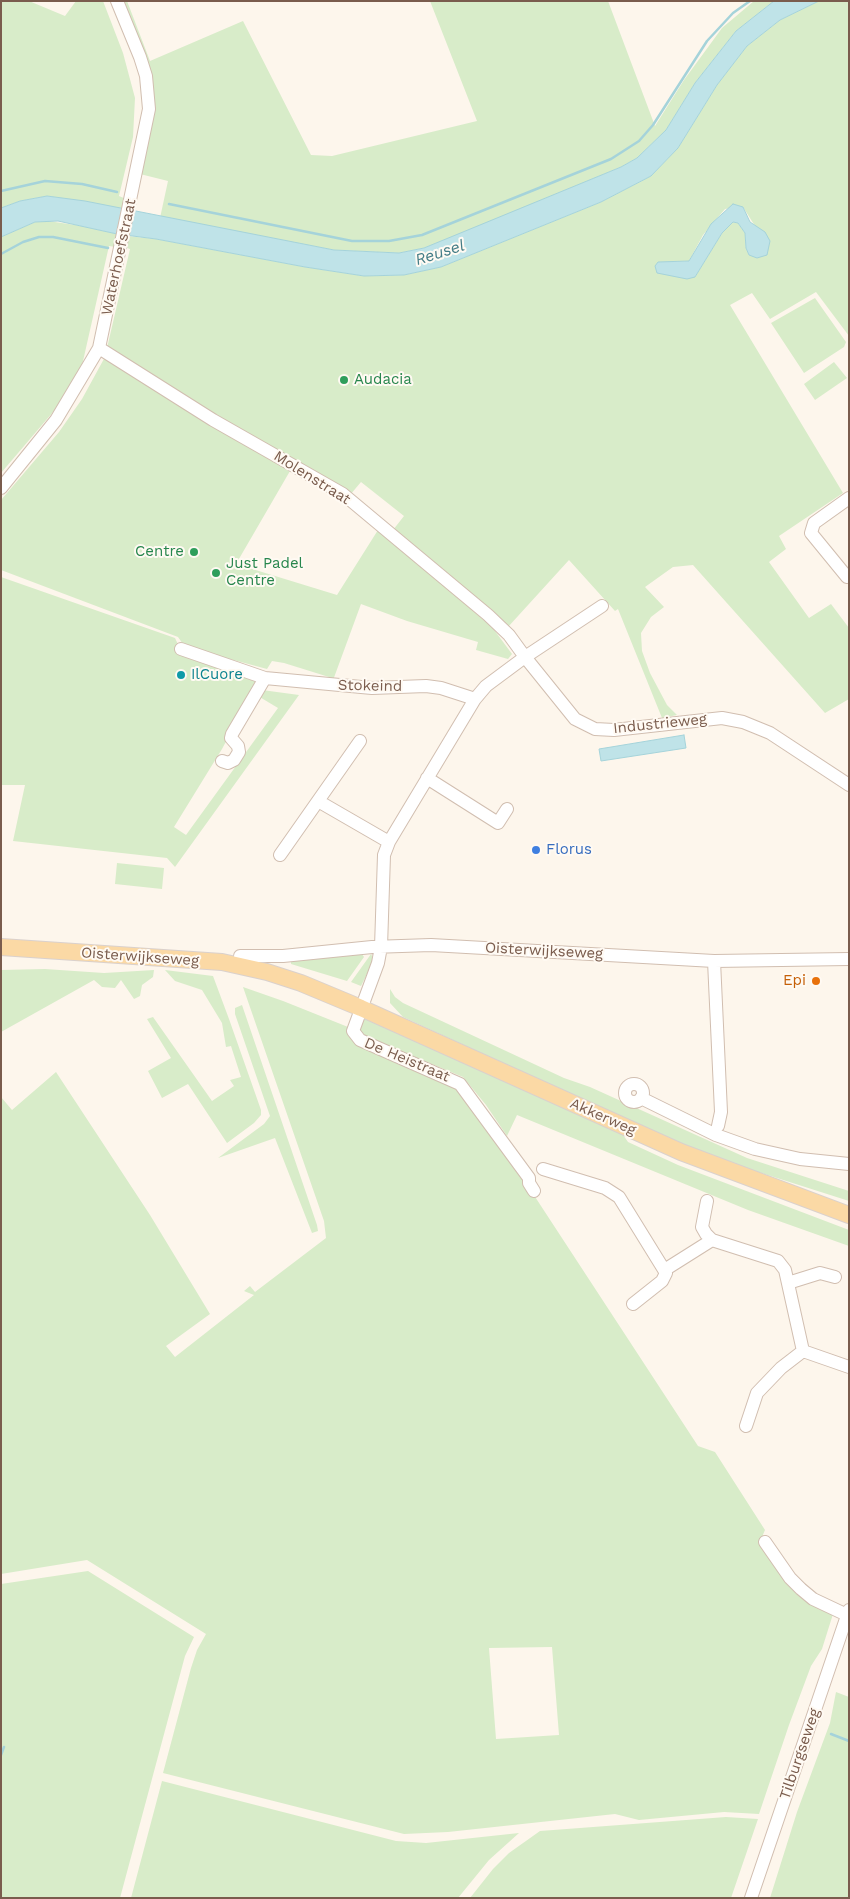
<!DOCTYPE html>
<style>
body{margin:0}
#map{position:relative;width:850px;height:1899px;overflow:hidden;background:#fdf6ec;font-family:"Work Sans",sans-serif}
canvas{display:block}
.frame{position:absolute;inset:0;border:2px solid #7a5c4d;pointer-events:none}
</style>
<div id="map">
<canvas width="850" height="1899"></canvas>
<div class="frame"></div>
</div>
<script>
const g = document.querySelector('canvas').getContext('2d');
g.lineJoin = 'round';
function fillPath(path, color) { g.fillStyle = color; g.fill(path, 'evenodd'); }
const toPath = rows => new Path2D(rows.map(r => 'M' + r).join(''));
function strokePath(path, color, width, dash) { g.strokeStyle = color; g.lineWidth = width; g.lineCap = dash ? 'butt' : 'round'; g.setLineDash(dash || []); g.stroke(path); }
function drawText(font, color, halo, rows, align = 'center') {
  g.font = font + ' "Work Sans",sans-serif'; g.lineWidth = 4; g.setLineDash([]); g.textBaseline = 'middle'; g.strokeStyle = halo; g.fillStyle = color; for (const [text, x, y, turn = 0] of rows) {
    g.save(); g.translate(x, y); g.rotate((+turn || 0) * Math.PI / 180); g.textAlign = isNaN(turn) ? turn : align; if (halo) g.strokeText(text, 0, 0); g.fillText(text, 0, 0); g.restore();
  }
}
fillPath(toPath([
 [1,1,29,1,65,16,76,1,103,1,123,53,135,98,133,137,119,196,126,199,123,209,47,196,20,201,1,208],
 [121,1,127,1,150,61,243,21,311,155,332,156,477,121,430,1,608,1,655,126,684,80,722,28,754,1,774,1,736,31,695,83,666,130,637,158,621,167,455,237,424,248,399,253,334,250,160,218,168,181,140,174,151,114],
 [819,1,849,1,849,336,816,292,770,319,752,293,730,305,843,493,779,536,786,549,769,562,809,618,831,604,849,628,849,699,825,713,693,565,673,567,645,587,664,607,651,617,641,633,642,651,650,673,667,705,677,715,662,718,618,609,615,611,569,560,508,627,393,530,404,516,361,482,350,495,227,424,107,348,130,249,124,247,127,236,156,239,305,267,364,276,404,275,441,267,601,202,651,176,678,148,717,85,747,46,780,20],
 [743,207,755,226,749,255,746,248,745,233,738,223,733,222,722,233,695,277,673,261,689,261,703,235,725,209],
 [48,221,82,226,117,234,115,247,109,246,81,370,59,405,1,473,1,237,35,222],
 [815,298,846,342,844,347,804,373,771,323],
 [105,357,130,370,290,471,236,564,337,595,378,530,492,627,512,654,508,659,476,650,478,642,407,621,361,604,332,683,329,677,284,663,272,661,267,669,185,647,178,637,1,570,1,500,59,432,82,399],
 [834,362,847,378,815,400,804,384],
 [1,577,175,638,182,653,259,680,222,749,174,827,186,835,278,708,258,696,262,690,299,695,175,867,167,858,13,841,25,785,1,785],
 [117,863,164,868,162,889,115,884],
 [362,954,364,957,347,981,291,964,291,960],
 [371,954,373,958,371,966,361,986,351,982],
 [45,969,104,973,154,970,153,977,142,985,140,996,134,999,121,980,115,988,102,987,94,980,1,1032,1,970],
 [165,970,213,976,229,1019,261,1110,261,1115,254,1123,227,1143,188,1084,162,1098,148,1071,171,1058,147,1019,153,1017,212,1101,234,1086,230,1080,241,1077,231,1046,226,1047,222,1023,202,990,175,981],
 [243,987,283,1001,348,1027,351,1039,360,1047,451,1084,473,1102,698,1446,715,1452,765,1530,759,1544,833,1614,822,1649,811,1666,789,1725,759,1814,724,1812,639,1820,615,1814,448,1832,404,1834,163,1773,191,1668,197,1650,206,1634,87,1560,1,1574,1,1097,12,1110,56,1072,150,1215,210,1314,166,1346,175,1357,254,1295,244,1291,250,1286,255,1292,326,1238,324,1221],
 [552,1647,559,1735,496,1739,489,1648],
 [390,989,395,997,403,1003,564,1078,590,1087,747,1158,849,1191,849,1201,730,1163,653,1132,403,1017,390,1003],
 [242,1005,317,1225,318,1231,312,1233,275,1138,218,1158,264,1124,270,1116,235,1014,235,1008],
 [361,1017,621,1132,628,1142,678,1165,849,1230,849,1246,748,1210,517,1115,507,1136,486,1105,463,1077,359,1034],
 [88,1571,194,1637,185,1656,120,1898,1,1898,1,1584],
 [836,1692,849,1697,849,1898,770,1898,797,1812,830,1723],
 [162,1781,396,1841,426,1843,519,1833,489,1860,458,1898,131,1898],
 [726,1817,758,1819,731,1898,470,1898,493,1869,509,1853,540,1831]
]), '#d8ecc9');
const water = toPath([
 [774,1,819,1,780,20,747,46,717,85,678,148,651,176,601,202,441,267,404,275,364,276,305,267,156,239,117,234,58,221,35,222,1,237,1,208,20,201,47,196,85,201,334,250,399,253,424,248,621,167,637,158,666,130,695,83,736,31,774,1],
 [733,204,743,207,750,222,765,232,770,241,767,255,757,258,749,255,746,248,745,233,738,223,733,222,722,233,695,277,687,279,657,273,655,266,658,262,689,261,711,224,733,204],
 [684,735,686,748,601,761,599,749,684,735]
]);
fillPath(water, '#bfe3e8');
strokePath(water, '#a5d3da', 1);
strokePath(toPath([
 [1,191,45,181,82,184,117,192],
 [169,204,352,241,389,241,422,235,611,159,639,141,653,125,707,41,733,13,750,1],
 [1,254,23,242,39,237,53,237,108,248],
 [831,1734,849,1741],
 [1,1755,4,1747]
]), '#a5d3da', 2.5);
const minor = toPath([
 [99,348,213,420,343,494,488,615,509,635,525,657,602,606],
 [1,488,56,420,99,348,149,109,146,76,140,57,117,1],
 [847,577,811,533,814,523,849,498],
 [181,649,265,678,372,688,426,686,441,688,475,699],
 [222,761,228,763,234,760,239,752,238,746,231,738,232,734,265,678],
 [427,778,498,823,507,809],
 [318,801,389,842],
 [280,855,360,741],
 [240,956,283,956,372,947,431,945,714,961,849,959],
 [714,961,721,1112,718,1126],
 '625 1093a9 9 0 1 1 18 0a9 9 0 1 1-18 0Z',
 [641,1098,716,1135,755,1149,800,1159,849,1164],
 [543,1169,605,1188,619,1197,666,1273,662,1281,633,1304],
 [534,1191,529,1183,529,1178,460,1084,360,1040,353,1031,378,963,381,947,384,855,389,842,475,699,486,686,525,657,575,719,595,729,614,730,722,718,743,722,770,733,849,785],
 [707,1201,702,1227,706,1234,712,1240,778,1261,785,1270,803,1351],
 [666,1269,712,1240],
 [788,1283,820,1273,835,1277],
 [803,1351,849,1367],
 [746,1426,757,1393,781,1368,803,1351],
 [765,1542,790,1578,801,1589,813,1599,849,1616],
 [751,1898,849,1610]
]);
const major = toPath([
 [1,947,222,962,267,972,301,983,361,1008,681,1152,849,1215]
]);
strokePath(minor, '#d1beb0', 14);
strokePath(major, '#dad1cd', 18);
strokePath(minor, '#fff', 12);
strokePath(major, '#fbd9a5', 16);
for (const [x, y, r, color] of [
 [344,380,5,"#2e9e5b"],
 [194,552,5,"#2e9e5b"],
 [216,573,5,"#2e9e5b"],
 [181,675,5,"#0f9aa8"],
 [536,850,5,"#3f7fe0"],
 [816,981,5,"#e8710a"]
]) { const dot = new Path2D(); dot.arc(x, y, r, 0, 2 * Math.PI); g.fillStyle = color; g.fill(dot); strokePath(dot, '#fffaf3', 2); }
drawText('15px', '#7a5c4d', '#fffaf3', [
 ["Waterhoefstraat",119,257,-78],
 ["Molenstraat",312,478,32],
 ["Stokeind",370,686,1],
 ["Industrieweg",660,724,-6],
 ["Oisterwijkseweg",544,951,3],
 ["Oisterwijkseweg",140,957,4],
 ["De Heistraat",407,1060,23],
 ["Akkerweg",603,1117,24],
 ["Tilburgseweg",800,1754,-71]
]);
drawText('15px', '#27864d', '#fffaf3', [
 ["Audacia",354,380],
 ["Centre",184,552,"right"],
 ["Just Padel",226,564],
 ["Centre",226,581]
], 'left');
drawText('15px', '#0d838f', '#fffaf3', [
 ["IlCuore",191,675]
], 'left');
drawText('15px', '#366cbe', '#fffaf3', [
 ["Florus",546,850]
], 'left');
drawText('15px', '#c56008', '#fffaf3', [
 ["Epi",806,981]
], 'right');
drawText('italic 16px', '#437c86', '#fffaf3', [
 ["Reusel",440,253,-18]
]);
</script>
